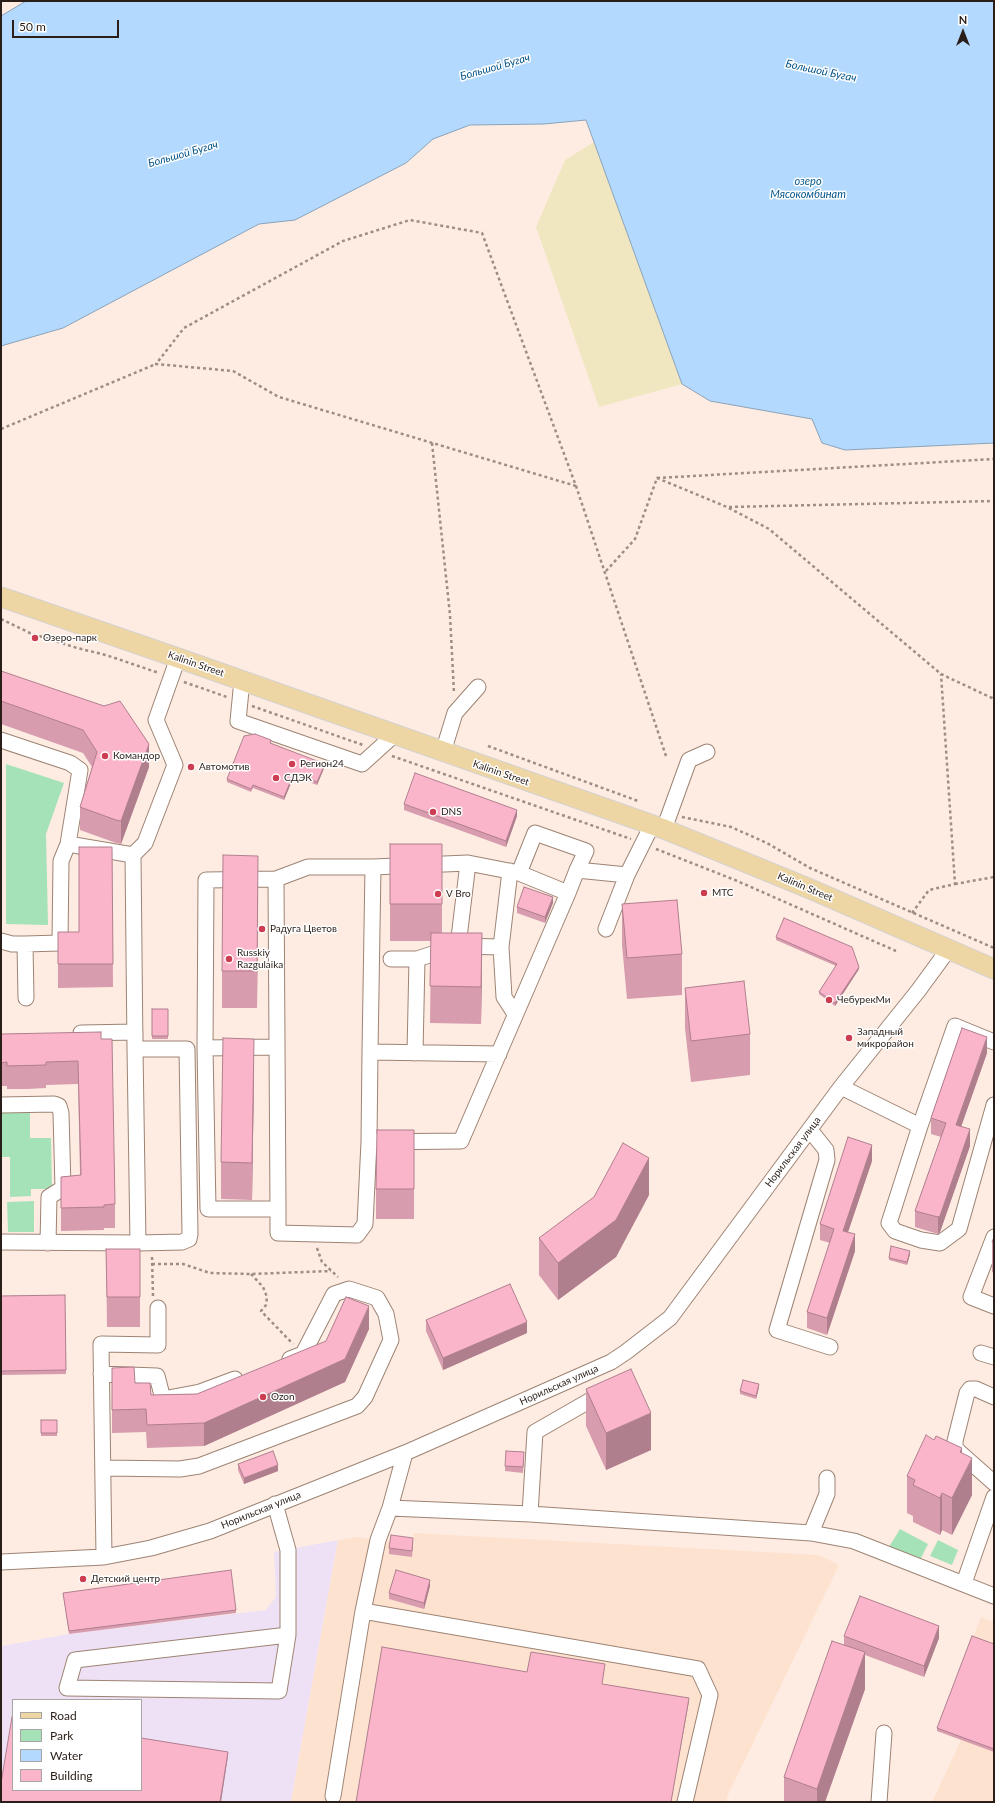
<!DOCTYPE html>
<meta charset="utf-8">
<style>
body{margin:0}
#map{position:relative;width:995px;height:1803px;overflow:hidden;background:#feece2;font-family:Lato,sans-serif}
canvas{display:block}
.frame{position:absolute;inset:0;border:2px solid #291e18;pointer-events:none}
.legend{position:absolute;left:12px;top:1699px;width:130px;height:92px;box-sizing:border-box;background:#fff;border:1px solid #a9a5a3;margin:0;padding:5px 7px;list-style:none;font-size:12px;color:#291e18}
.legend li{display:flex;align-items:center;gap:8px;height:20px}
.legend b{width:20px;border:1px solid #a9a5a3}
.north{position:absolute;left:943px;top:12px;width:40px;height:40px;-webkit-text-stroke:3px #fff;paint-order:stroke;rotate:0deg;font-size:11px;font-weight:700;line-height:16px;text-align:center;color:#291e18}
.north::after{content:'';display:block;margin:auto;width:14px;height:18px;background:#291e18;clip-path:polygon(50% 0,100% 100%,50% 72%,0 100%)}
.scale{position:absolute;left:12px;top:20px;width:107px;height:18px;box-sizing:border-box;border:2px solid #291e18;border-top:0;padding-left:5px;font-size:12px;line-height:14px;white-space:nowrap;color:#291e18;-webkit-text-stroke:3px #fff;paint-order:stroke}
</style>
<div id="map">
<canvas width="995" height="1803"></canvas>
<div class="frame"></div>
<ul class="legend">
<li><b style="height:5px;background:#eed6a4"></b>Road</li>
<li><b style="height:11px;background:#a6e2b7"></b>Park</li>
<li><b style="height:11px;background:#b3dafe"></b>Water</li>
<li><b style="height:11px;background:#fbb5cb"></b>Building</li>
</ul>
<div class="north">N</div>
<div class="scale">50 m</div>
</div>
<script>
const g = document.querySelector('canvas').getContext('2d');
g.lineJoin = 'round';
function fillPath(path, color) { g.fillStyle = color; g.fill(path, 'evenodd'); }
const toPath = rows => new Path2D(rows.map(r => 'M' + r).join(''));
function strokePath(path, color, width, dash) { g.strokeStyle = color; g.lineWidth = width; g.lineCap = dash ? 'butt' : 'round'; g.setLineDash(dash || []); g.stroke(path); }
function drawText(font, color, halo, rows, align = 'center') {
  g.font = font + ' Lato,sans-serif'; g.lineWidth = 3; g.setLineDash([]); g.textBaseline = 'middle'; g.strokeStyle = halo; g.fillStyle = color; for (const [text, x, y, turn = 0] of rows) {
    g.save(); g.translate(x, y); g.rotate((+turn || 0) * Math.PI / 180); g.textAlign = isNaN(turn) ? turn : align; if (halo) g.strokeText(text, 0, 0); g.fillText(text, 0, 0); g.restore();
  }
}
fillPath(toPath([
 [338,1540,291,1802,1,1802,2,1646,69,1634,266,1610,276,1597,274,1552],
 [13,1700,141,1700,141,1790,13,1790]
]), '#eee1f5');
fillPath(toPath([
 [414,1533,819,1555,839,1565,728,1795,726,1802,291,1802,338,1540,358,1537,378,1540,412,1541],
 [981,1617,994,1622,994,1802,932,1802,961,1740,937,1731]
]), '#fee2d0');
fillPath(toPath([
 [6,764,64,783,46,834,48,925,6,924],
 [30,1111,30,1138,51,1138,52,1189,31,1189,31,1196,10,1197,10,1157,2,1157,2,1112],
 [34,1201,34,1232,8,1232,7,1202],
 [900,1529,928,1544,920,1560,889,1547],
 [938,1540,958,1550,952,1565,930,1556]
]), '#a6e2b7');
fillPath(toPath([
 [594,142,682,384,599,407,536,227,565,160]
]), '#f0e7c1');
const water = toPath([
 [26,1,994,1,994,443,845,450,822,443,812,419,710,401,682,384,586,120,544,124,470,125,433,139,406,163,295,220,259,224,63,328,1,346,1,16,26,1]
]);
fillPath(water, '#b3dafe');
strokePath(water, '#8aa2b9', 1);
const minor = toPath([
 [242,680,238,721,362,764,394,735],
 [1,740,70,763,80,770,68,844,133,855],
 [443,752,455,713,478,687],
 [664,829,689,760,707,752],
 [468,863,458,946,501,947,504,997,515,1014],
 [519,873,535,833,586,851,577,870],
 [276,879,278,1209,208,1209,205,1048,206,880,276,879],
 [276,879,308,867,373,867],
 [606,929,627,875,652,825],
 [1,941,12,944,25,944,26,998],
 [25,944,60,943,61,861,68,844],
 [501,947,510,871],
 [391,959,417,959,451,948],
 [81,1033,135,1032,135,1040],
 [994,1042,955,1026,920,1126,889,1223,895,1231,921,1240,940,1243,959,1229,994,1105],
 [205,1048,276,1047],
 [135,1049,133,855,145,843,175,765,156,720,178,658],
 [415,1053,417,959],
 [499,1054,370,1052,373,867,468,863,519,873,568,893,577,870,627,875],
 [841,1087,920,1126],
 [1,1105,54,1104,59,1106,61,1113,63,1188,49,1197,48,1243],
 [810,1130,826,1150,827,1160,777,1330,830,1347],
 [369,1142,370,1052],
 [278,1209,278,1233,357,1235,365,1224,369,1142,461,1141,568,893],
 [994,1237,971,1297,994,1306],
 [1,1242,138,1243,135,1049,187,1049,190,1234,189,1239,182,1242,138,1243],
 [981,1353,994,1357],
 [101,1374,157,1376,163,1399,200,1392,235,1379],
 [994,1397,976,1389,970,1389,967,1393,955,1441,955,1447,958,1451,994,1483],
 [104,1468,180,1469,199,1466,357,1406,365,1397,391,1340,386,1314,377,1298,349,1289,334,1294,303,1354,290,1359],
 [275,1504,288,1550,288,1635,279,1691,67,1688,75,1660,288,1635],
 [390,1508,530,1514,535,1432,589,1401],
 [530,1514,811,1533,854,1541,994,1596],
 [811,1533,827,1494,827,1478],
 [104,1557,101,1344,158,1345,158,1308],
 [1,1562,104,1557,151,1548,210,1531,405,1453,611,1362,626,1352,670,1318,841,1087,918,991,948,950],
 [964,1583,994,1497],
 [363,1611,698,1669,710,1695,685,1802],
 [333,1796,363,1611,378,1540,390,1508,405,1453],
 [879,1802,884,1733]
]);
const major = toPath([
 [1,597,178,658,664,829,808,888,994,969]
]);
strokePath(minor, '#9d8373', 17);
strokePath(major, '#d4d2d1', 21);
strokePath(toPath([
 [1,429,156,364],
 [432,443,450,615,454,693],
 [657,478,994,459],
 [576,486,279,397,233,371,156,364,184,328,343,241,410,220,482,233,576,486,666,756],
 [729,507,994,501],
 [606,571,635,539,657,478,727,507,769,529,941,674,992,698,994,700],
 [1,619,30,633,77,648,106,655,159,673],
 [184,682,227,697],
 [252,706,363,745],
 [488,746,638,801],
 [392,756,631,839],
 [682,817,731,827,767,843,810,868,994,948],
 [656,849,735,880,896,951],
 [955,884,994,877],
 [912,913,929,890,955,884,941,674],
 [317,1248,322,1262,338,1277],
 [152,1257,153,1296],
 [152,1264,183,1264,210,1273,251,1274,331,1271],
 [251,1274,263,1287,267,1297,266,1305,261,1311,293,1344]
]), '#9c8d85', 2.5, [3, 3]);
strokePath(minor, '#fff', 15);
strokePath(major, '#eed6a4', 19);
fillPath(toPath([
 [1,671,149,767,121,844,116,843,80,830,80,807,92,767,83,753,1,724],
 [271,743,325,766,317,785,294,776,284,800,253,788,251,792,227,782,227,779],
 [404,804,517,816,506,847,404,810],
 [390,844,442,844,442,933,482,970,481,1024,430,1023,431,941,390,941],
 [112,847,113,987,58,988,58,932,79,932],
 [258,893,257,1008,222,1008,222,971],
 [553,903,545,923,517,913,517,907],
 [622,904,682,954,682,995,627,999,622,945],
 [776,937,859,969,835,1006,819,994,819,992,836,966,776,940],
 [685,988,750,1034,750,1075,691,1082,685,1028],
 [152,1009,168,1009,168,1039,152,1039],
 [1,1034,101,1039,115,1204,115,1228,104,1228,104,1230,61,1231,61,1177,80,1175,78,1084,46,1085,46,1088,27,1089,7,1089,7,1086,1,1086],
 [987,1053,961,1127,970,1146,940,1232,938,1234,915,1227,915,1211,941,1137,931,1134,931,1118],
 [254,1076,252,1200,221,1199,221,1162],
 [414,1130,414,1219,376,1219,376,1189],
 [872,1161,848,1232,855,1251,827,1335,807,1328,807,1312,830,1243,820,1240,820,1224],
 [649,1195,616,1257,558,1300,539,1275,539,1238],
 [994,1237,994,1273,992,1272,992,1242],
 [106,1249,140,1249,140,1327,107,1327],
 [910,1254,907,1265,889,1260,889,1258],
 [65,1295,66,1374,1,1375,1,1296],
 [426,1320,527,1333,443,1370,426,1331],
 [369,1329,345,1382,204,1446,147,1448,146,1432,112,1433,112,1368,135,1383,151,1395,197,1394],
 [759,1387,756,1399,740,1394,740,1391],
 [586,1389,651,1450,606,1470,586,1426],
 [41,1420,57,1420,57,1436,41,1436],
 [962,1453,972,1495,952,1535,942,1530,940,1535,913,1522,913,1516,907,1513,907,1476],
 [524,1458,523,1473,505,1471,505,1466],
 [238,1464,278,1471,244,1484,238,1470],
 [413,1544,412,1557,389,1554,389,1548],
 [430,1586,424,1609,389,1599,389,1593],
 [63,1593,236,1610,236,1613,69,1634],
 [844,1636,939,1638,924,1677,865,1655,865,1689,825,1802,784,1802,784,1777,844,1645],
 [994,1644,994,1752,937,1731,937,1728]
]), '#d89caf');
fillPath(toPath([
 [149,744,149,767,121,844,121,821],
 [325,764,325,766,317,785,317,782],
 [294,773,294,776,284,800,284,797],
 [517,810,517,816,506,847,506,841],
 [258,856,258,893,257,1008,257,971],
 [553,897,553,903,545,923,545,917],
 [482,933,482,970,481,1024,481,987],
 [859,967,859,969,835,1006,835,1003],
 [987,1037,987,1053,956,1141,956,1125],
 [254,1039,254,1076,252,1200,252,1163],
 [970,1129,970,1146,940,1232,938,1234,938,1217],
 [872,1145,872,1161,843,1247,843,1231],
 [649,1158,649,1195,616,1257,558,1300,558,1263],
 [855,1234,855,1251,827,1335,827,1318],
 [910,1251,910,1254,907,1265,907,1262],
 [369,1306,369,1329,345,1382,204,1446,204,1423,345,1359],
 [527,1322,527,1333,443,1370,443,1358],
 [759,1384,759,1387,756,1399,756,1396],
 [651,1413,651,1450,606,1470,606,1433],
 [962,1448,962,1479,972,1458,972,1495,952,1535,952,1498,960,1452],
 [278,1465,278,1471,244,1484,244,1478],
 [942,1493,942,1530,940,1535,940,1498],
 [430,1580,430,1586,424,1609,424,1603],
 [939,1626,939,1638,924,1677,924,1666],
 [865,1652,865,1689,825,1802,817,1802,817,1789],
 [689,1698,689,1701,671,1802],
 [228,1752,228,1756,221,1802,220,1802]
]), '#b07f8e');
const building = toPath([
 [1,671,104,706,120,701,149,744,121,821,116,820,80,807,97,752,83,730,1,701,1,671],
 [255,734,271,740,270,743,325,764,317,782,294,773,284,797,253,785,251,789,227,779,244,736,255,734],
 [415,773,517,810,506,841,404,804,415,773],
 [390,844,442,844,442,904,390,904,390,844],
 [79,847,112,847,113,964,58,964,58,932,79,932,79,847],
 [223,855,258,856,257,971,222,971,223,855],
 [524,887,553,897,545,917,517,907,524,887],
 [677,900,682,954,627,958,622,904,677,900],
 [784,918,852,947,859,967,835,1003,819,992,837,964,776,937,784,918],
 [431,933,482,933,481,987,430,986,431,933],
 [744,981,750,1034,691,1041,685,988,744,981],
 [152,1009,168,1009,168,1036,152,1036,152,1009],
 [962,1028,987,1037,956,1125,970,1129,940,1216,938,1217,915,1211,946,1123,931,1118,962,1028],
 [101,1032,101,1039,112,1039,115,1204,104,1205,104,1207,61,1208,61,1177,81,1175,78,1061,46,1062,46,1065,7,1066,7,1062,1,1063,1,1034,101,1032],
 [223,1038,254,1039,252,1163,221,1162,223,1038],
 [377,1130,414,1130,414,1189,376,1189,377,1130],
 [848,1137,872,1145,843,1231,855,1234,827,1318,807,1312,834,1229,820,1224,848,1137],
 [623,1143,649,1158,616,1220,558,1263,539,1238,594,1197,623,1143],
 [994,1237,994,1243,992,1242,994,1237],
 [891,1246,910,1251,907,1262,889,1258,891,1246],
 [106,1249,140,1249,140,1297,107,1297,106,1249],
 [510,1284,527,1322,443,1358,426,1320,510,1284],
 [65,1295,66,1370,1,1371,1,1296,65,1295],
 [346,1297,369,1306,345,1359,204,1423,147,1425,146,1409,112,1410,112,1368,134,1367,135,1383,150,1383,151,1395,197,1394,326,1341,346,1297],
 [631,1369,651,1413,606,1433,586,1389,631,1369],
 [743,1380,759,1384,756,1396,740,1391,743,1380],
 [41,1420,57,1420,57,1433,41,1433,41,1420],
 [926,1435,934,1440,936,1436,962,1448,960,1452,972,1458,952,1498,942,1493,940,1498,913,1485,915,1480,907,1476,926,1435],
 [273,1451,278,1465,244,1478,238,1464,273,1451],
 [506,1451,524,1452,523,1467,505,1466,506,1451],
 [391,1535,413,1538,412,1551,389,1548,391,1535],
 [231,1570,236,1610,69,1631,63,1593,231,1570],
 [396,1570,430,1580,424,1603,389,1593,396,1570],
 [860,1596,939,1626,924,1666,844,1636,860,1596],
 [972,1636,994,1644,994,1749,937,1728,972,1636],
 [832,1641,865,1652,817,1789,784,1777,832,1641],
 [382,1647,527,1672,531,1652,605,1664,602,1684,689,1698,671,1802,356,1802,382,1647],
 [12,1717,13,1717,13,1790,141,1790,141,1738,228,1752,220,1802,1,1802,1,1783,12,1717]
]);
fillPath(building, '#fbb5cb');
strokePath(building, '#b07f8e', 1);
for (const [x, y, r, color] of [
 [35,638,4,"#cd3d51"],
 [105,756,4,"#cd3d51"],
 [292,764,4,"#cd3d51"],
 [191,767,4,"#cd3d51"],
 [276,778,4,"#cd3d51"],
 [433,812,4,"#cd3d51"],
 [704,893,4,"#cd3d51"],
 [438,894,4,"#cd3d51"],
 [262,929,4,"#cd3d51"],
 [229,959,4,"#cd3d51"],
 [829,1000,4,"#cd3d51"],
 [849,1038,4,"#cd3d51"],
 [263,1397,4,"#cd3d51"],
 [83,1579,4,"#cd3d51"]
]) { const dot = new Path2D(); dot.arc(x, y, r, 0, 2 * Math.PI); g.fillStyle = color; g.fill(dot); strokePath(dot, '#fff', 1.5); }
drawText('10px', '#291e18', '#fff', [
 ["Озеро-парк",43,638],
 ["Командор",113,756],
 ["Регион24",300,764],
 ["Автомотив",199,767],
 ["СДЭК",284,778],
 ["DNS",441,812],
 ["МТС",712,893],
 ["V Bro",446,894],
 ["Радуга Цветов",270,929],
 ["Russkiy",237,953],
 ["Razgulaika",237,965],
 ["ЧебурекМи",837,1000],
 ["Западный",857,1032],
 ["микрорайон",857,1044],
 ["Ozon",271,1397],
 ["Детский центр",91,1579]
], 'left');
drawText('10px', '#291e18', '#fff', [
 ["Kalinin Street",196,664,19],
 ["Kalinin Street",501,773,19],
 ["Kalinin Street",805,887,23],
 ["Норильская улица",793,1152,-53],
 ["Норильская улица",559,1385,-24],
 ["Норильская улица",261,1510,-22]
]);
drawText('italic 11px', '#055589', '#fff', [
 ["Большой Бугач",495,67,-16],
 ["Большой Бугач",821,71,12],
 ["Большой Бугач",183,154,-16],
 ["озеро",808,181],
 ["Мясокомбинат",808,194]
]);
</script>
